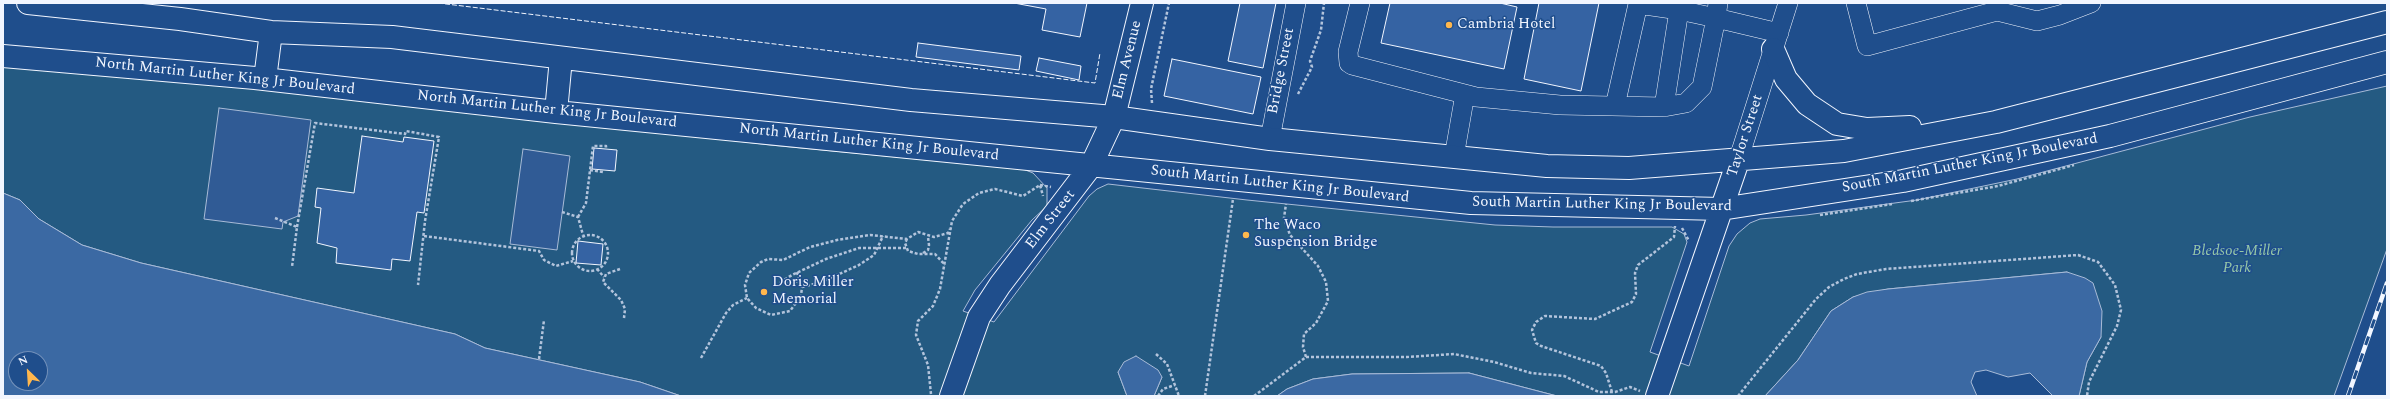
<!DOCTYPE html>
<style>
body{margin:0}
#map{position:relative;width:2390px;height:399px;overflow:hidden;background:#1f4e8c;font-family:Spectral,serif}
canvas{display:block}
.frame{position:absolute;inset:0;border:4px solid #f2f6ff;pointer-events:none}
.north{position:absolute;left:8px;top:351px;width:40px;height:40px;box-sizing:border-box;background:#1f4e8c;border:1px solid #7391ba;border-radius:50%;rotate:335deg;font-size:11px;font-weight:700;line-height:16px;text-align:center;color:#f2f6ff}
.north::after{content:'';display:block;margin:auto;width:14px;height:18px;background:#ffb74d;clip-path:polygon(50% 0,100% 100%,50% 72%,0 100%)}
</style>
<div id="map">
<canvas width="2390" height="399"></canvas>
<div class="frame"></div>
<div class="north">N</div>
</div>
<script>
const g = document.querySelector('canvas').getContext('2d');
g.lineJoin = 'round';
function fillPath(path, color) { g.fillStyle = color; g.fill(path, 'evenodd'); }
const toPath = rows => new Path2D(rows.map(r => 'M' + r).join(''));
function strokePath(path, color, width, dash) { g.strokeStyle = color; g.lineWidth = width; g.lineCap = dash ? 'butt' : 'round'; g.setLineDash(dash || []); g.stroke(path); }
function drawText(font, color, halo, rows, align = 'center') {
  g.font = font + ' Spectral,serif'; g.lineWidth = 3; g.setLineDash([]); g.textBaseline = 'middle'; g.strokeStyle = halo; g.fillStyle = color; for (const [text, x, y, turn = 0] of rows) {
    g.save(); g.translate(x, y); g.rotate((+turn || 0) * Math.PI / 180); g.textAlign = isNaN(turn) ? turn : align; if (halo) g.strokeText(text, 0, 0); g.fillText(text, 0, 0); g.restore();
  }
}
const green = toPath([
 [3,63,571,121,770,145,1023,169,1033,173,1047,188,1047,206,1032,220,975,290,963,311,994,322,1089,196,1097,189,1108,184,1247,200,1495,225,1553,227,1672,227,1684,234,1687,242,1650,352,1689,366,1729,246,1737,234,1750,223,1760,219,1806,215,1917,200,2017,179,2250,117,2387,86,2387,249,2334,396,2079,396,2087,362,2101,337,2067,272,1888,289,1853,297,1831,311,1798,360,1765,396,1557,396,1469,373,1352,374,1313,379,1287,389,1277,396,1154,396,1162,377,1118,372,1127,396,681,396,640,382,485,348,455,334,141,263,82,245,39,219,20,200,3,193,3,63]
]);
fillPath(green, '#245a82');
strokePath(green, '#a8bbd7', 1);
const parking = toPath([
 [219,108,311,120,298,216,283,222,282,229,204,219,219,108],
 [523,149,570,156,557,250,510,244,523,149]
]);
fillPath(parking, '#305b95');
strokePath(parking, '#a8bbd7', 1);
const water = toPath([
 [3,193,20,200,39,219,82,245,141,263,455,334,485,348,640,382,681,396,3,396,3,193],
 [16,359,40,359,40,383,16,383,16,359],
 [2067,272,2085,278,2093,283,2102,311,2101,337,2087,362,2079,396,2053,396,2030,373,2008,377,1986,370,1975,372,1971,382,1977,396,1765,396,1798,360,1831,311,1853,297,1867,292,1888,289,2067,272],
 [1136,356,1158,370,1162,377,1154,396,1127,396,1118,372,1124,362,1136,356],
 [1469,373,1557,396,1277,396,1287,389,1313,379,1352,374,1469,373]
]);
fillPath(water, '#3b69a3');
strokePath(water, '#a8bbd7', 1);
const building = toPath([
 [1014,3,1087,3,1080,37,1042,30,1046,9,1014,3],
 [1240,3,1276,3,1263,68,1228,61,1240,3],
 [1390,3,1500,3,1517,7,1504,69,1381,43,1390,3],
 [1539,3,1599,3,1581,91,1524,79,1539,3],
 [918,43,1021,56,1019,70,916,57,918,43],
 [1039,58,1081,66,1079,80,1036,71,1039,58],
 [1172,59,1261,77,1253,114,1164,96,1172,59],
 [362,136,403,142,404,137,434,141,424,213,417,212,410,261,392,259,391,270,336,263,337,248,317,243,321,208,315,207,317,188,354,193,362,136],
 [594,148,617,150,615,171,592,169,594,148],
 [578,241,603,244,601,265,576,263,578,241]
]);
fillPath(building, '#3563a3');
strokePath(building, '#f2f6ff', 1);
const minor = toPath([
 [1360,3,1348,52,1349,63,1352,65,1476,97,1560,105,1664,107,1686,103,1702,87,1716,18,1779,33],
 [1680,3,1679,10,1716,18,1718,3],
 [1856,3,1867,46,1997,11,2037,21,2060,15,2091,3],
 [1615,106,1638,4,1679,10,1664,107],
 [1270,139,1296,3],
 [1454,157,1465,94],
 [1738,161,1788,3]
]);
const major = toPath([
 [28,3,180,19,271,32,392,37,911,100,1114,117,1270,139,1547,166,1629,168,1844,151,1996,122,2387,22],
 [1773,49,1786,79,1807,104,1837,124,1867,129,1910,127],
 [3,56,255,78,556,112,1471,203,1721,209,1903,181,2110,136,2387,62],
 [265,79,271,32],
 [556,112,561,58],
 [951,396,979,317,1000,285,1091,166,1114,117,1142,3],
 [1657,396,1738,161]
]);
strokePath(minor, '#f2f6ff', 20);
strokePath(major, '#f2f6ff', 24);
strokePath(toPath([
 [1298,94,1312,67,1310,61,1321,30,1324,3],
 [1152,103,1151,89,1169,3],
 [590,170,603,172,603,170],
 [1040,185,1051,187],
 [1911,201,1998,186,2074,165],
 [562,212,578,217,583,235],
 [1820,215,1892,204],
 [578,217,586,203,593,146,606,146,606,149],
 [275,218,297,227,292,267],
 [297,227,315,123,405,134,406,131,439,137,425,221,418,285],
 [1682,228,1689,241],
 '572 253a18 18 0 1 1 36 0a18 18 0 1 1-36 0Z',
 [424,236,539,251,544,260,556,266,573,261],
 [907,239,905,243,908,251,918,254,935,254,945,265],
 [906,248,859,248,826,259,792,275,779,283,800,281,802,287,801,296,790,311,771,315,756,308,747,298,745,285,749,273,761,262,768,259,783,260,810,247,837,240,870,235,907,239,918,232,934,237,948,233,950,229],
 [923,253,928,250,929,245,928,237],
 [597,269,604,277],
 [620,269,606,274,603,282,621,300,625,309,624,318],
 [797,272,800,281],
 [802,287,822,282,859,265,874,255,883,236],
 [1156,354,1167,364,1179,396],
 [1306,357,1407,357,1454,354,1494,362,1531,373,1564,376,1599,392,1615,392,1630,387,1640,391],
 [701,358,726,313,733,305,747,298],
 [539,359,544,320],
 [1612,392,1606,373,1601,366,1541,346,1536,343,1532,330,1536,322,1545,316,1595,319,1632,302,1636,294,1635,273,1638,265,1674,237,1675,226],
 [931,394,928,365,916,335,918,321,933,306,940,289,952,221,963,204,979,193,995,189,1023,196,1040,185,1043,196],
 [1158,396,1163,389,1175,385],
 [1205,396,1233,199],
 [1254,396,1306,357,1303,347,1304,334,1316,323,1328,301,1326,282,1318,266,1290,235,1284,218,1286,204],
 [1738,396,1816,299,1829,287,1844,279,1857,274,1886,269,2078,255,2098,262,2115,285,2121,310,2117,326,2089,382,2087,396]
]), '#b3c4dc', 2.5, [3, 2]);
strokePath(minor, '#1f4e8c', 19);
strokePath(major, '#1f4e8c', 22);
const rail = toPath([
 [2348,396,2387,283]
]);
strokePath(rail, '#f2f6ff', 4.5);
strokePath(rail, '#1f4e8c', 3, [9]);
strokePath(toPath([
 [438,3,1095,83,1100,53]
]), '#f2f6ff', 1, [5, 2]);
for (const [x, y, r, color] of [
 [1449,25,4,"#ffb74d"],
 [1246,235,4,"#ffb74d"],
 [764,292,4,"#ffb74d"]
]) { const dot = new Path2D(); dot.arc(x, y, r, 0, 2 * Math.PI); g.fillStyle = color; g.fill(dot); strokePath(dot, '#1f4e8c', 1.5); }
drawText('15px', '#f2f6ff', '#1f4e8c', [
 ["Cambria Hotel",1457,25],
 ["The Waco",1254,226],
 ["Suspension Bridge",1254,243],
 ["Doris Miller",772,283],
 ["Memorial",772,300]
], 'left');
drawText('15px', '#f2f6ff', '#1f4e8c', [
 ["Elm Avenue",1128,60,-76],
 ["Bridge Street",1282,71,-79],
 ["North Martin Luther King Jr Boulevard",225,77,6],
 ["North Martin Luther King Jr Boulevard",547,110,6],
 ["Taylor Street",1746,136,-72],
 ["North Martin Luther King Jr Boulevard",869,143,6],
 ["South Martin Luther King Jr Boulevard",1970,164,-11],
 ["South Martin Luther King Jr Boulevard",1280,185,6],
 ["South Martin Luther King Jr Boulevard",1602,205,1],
 ["Elm Street",1051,220,-52]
]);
drawText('italic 15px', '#97c8a6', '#1f4e8c', [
 ["Bledsoe-Miller",2237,252],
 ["Park",2237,269]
]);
</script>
